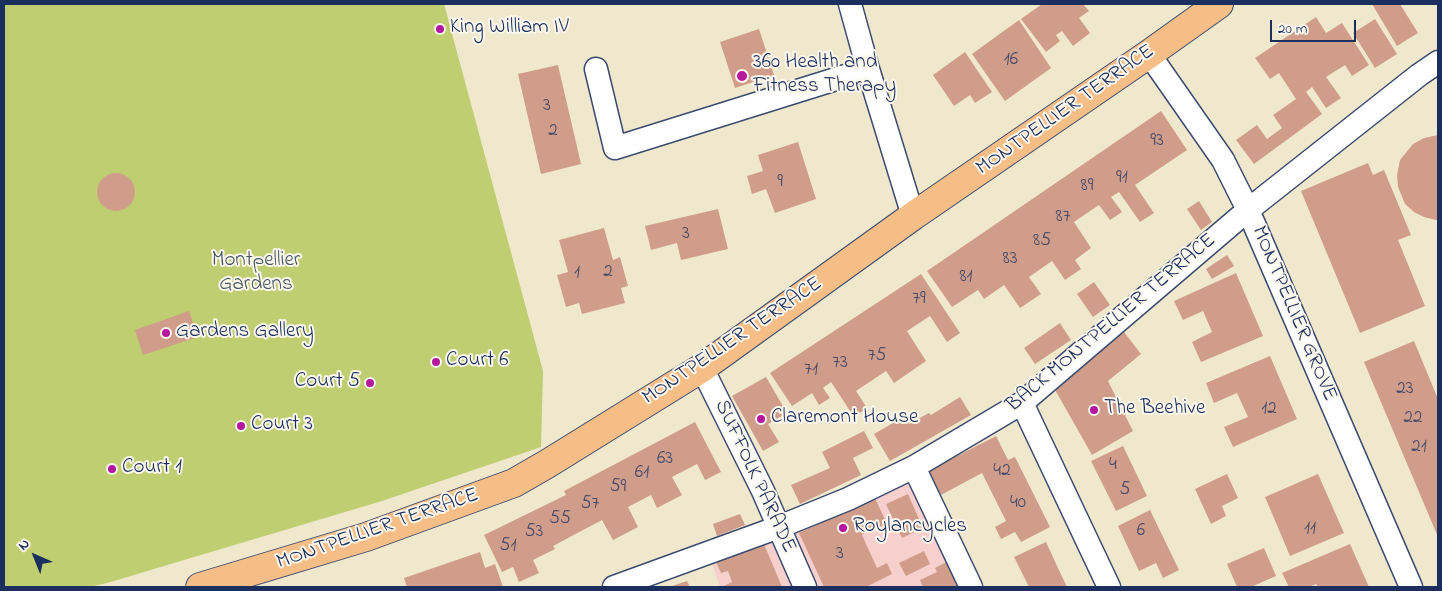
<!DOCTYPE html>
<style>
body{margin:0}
#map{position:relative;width:1442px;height:591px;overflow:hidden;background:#f0e8cd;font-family:"Indie Flower",sans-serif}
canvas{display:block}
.frame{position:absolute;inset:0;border:5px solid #1b2f5e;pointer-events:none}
.north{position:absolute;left:10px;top:531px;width:50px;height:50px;-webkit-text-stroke:4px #fbf7ec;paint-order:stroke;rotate:316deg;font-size:14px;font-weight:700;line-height:20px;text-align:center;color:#1b2f5e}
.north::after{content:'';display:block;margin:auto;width:18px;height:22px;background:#1b2f5e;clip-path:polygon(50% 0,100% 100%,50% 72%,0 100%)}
.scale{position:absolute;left:1270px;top:20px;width:86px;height:22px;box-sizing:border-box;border:2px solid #1b2f5e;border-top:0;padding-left:6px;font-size:15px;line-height:18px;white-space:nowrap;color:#1b2f5e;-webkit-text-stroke:4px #fbf7ec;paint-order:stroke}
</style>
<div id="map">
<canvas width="1442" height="591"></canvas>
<div class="frame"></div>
<div class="north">N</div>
<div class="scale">20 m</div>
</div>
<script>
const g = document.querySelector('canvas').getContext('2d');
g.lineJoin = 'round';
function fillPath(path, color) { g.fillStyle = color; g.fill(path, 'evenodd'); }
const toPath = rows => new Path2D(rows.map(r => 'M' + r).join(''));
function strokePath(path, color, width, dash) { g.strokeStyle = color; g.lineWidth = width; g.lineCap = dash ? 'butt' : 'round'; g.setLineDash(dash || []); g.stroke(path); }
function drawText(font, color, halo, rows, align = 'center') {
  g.font = font + ' "Indie Flower",sans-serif'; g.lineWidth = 4; g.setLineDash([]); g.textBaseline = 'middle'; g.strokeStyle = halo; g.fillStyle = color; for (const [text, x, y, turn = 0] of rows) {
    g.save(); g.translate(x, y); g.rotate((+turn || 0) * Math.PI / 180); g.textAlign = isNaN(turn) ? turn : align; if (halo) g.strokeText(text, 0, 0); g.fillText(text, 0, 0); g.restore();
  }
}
fillPath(toPath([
 [913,477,967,587,720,587,711,561]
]), '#f7d0cd');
fillPath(toPath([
 [4,4,444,4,543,371,541,447,382,501,107,583,90,587,4,587]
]), '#bece70');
fillPath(toPath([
 [1042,4,1083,4,1089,11,1079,18,1090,33,1073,46,1062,31,1056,35,1060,41,1046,52,1021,19],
 [1372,4,1400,4,1418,33,1397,46],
 [1316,17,1326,33,1342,23,1369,65,1352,76,1345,65,1326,77,1341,98,1326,108,1312,87,1306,92,1322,114,1254,164,1236,140,1257,125,1267,139,1282,128,1273,115,1296,99,1279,73,1270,79,1255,58],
 [1375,19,1397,54,1375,68,1353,33],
 [1019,20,1051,68,1005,101,972,54],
 [759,29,774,75,735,88,720,42],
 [965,52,992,92,975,103,970,95,954,106,933,75],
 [558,65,581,164,541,174,518,74],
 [1161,111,1187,150,1135,185,1154,213,1140,222,1119,192,1111,197,1122,212,1110,220,1099,205,1074,222,1091,248,1075,260,1081,269,1065,280,1052,261,1029,277,1041,294,1020,308,1004,285,984,299,978,290,952,307,927,271],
 [1438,135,1438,220,1436,220,1424,217,1414,212,1405,204,1398,187,1397,175,1400,160,1413,144,1424,138],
 [798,142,816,199,775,213,766,189,752,194,747,176,763,171,758,155],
 [1368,163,1373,175,1384,170,1411,235,1398,240,1425,306,1360,333,1301,191],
 '97 192a19 19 0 1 1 38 0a19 19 0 1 1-38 0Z',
 [1199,201,1212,222,1201,230,1187,209],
 [718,209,728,249,681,260,677,243,651,250,645,226],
 [604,228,613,260,620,257,628,286,621,288,625,303,582,314,579,303,566,307,557,275,568,272,559,240],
 [1227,255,1234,266,1212,279,1206,269],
 [1236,273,1263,336,1201,362,1192,342,1212,332,1203,311,1183,320,1174,301],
 [921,274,960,333,947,342,930,316,907,331,926,361,894,383,886,371,856,391,867,408,854,417,831,382,823,388,830,398,819,405,812,393,792,406,770,373],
 [1094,282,1110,305,1093,317,1077,294],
 [189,311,198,337,143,355,135,330],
 [1060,323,1071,340,1035,364,1024,348],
 [1124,332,1141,354,1108,381,1133,431,1092,455,1054,388],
 [1414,341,1438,399,1438,537,1364,362],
 [1270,356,1297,419,1233,447,1224,427,1248,417,1237,393,1214,403,1206,383],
 [766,377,787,413,768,424,779,442,763,451,732,396],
 [960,397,971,415,890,461,874,434,905,416,909,424,929,413,931,415],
 [695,422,721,472,705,480,697,464,672,477,682,495,657,508,651,495,628,507,638,527,613,540,602,520,553,546,555,549,533,560,539,573,519,582,513,567,502,572,484,535,566,495,564,491],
 [864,431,873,448,853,458,861,475,800,504,791,485,830,468,822,452],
 [996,436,1008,460,1015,457,1050,527,1021,542,1015,532,1001,539,995,527,1006,521,982,473,941,495,928,471],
 [1123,446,1147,496,1116,511,1091,461],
 [1227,474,1238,498,1222,506,1226,516,1211,524,1195,489],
 [1318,474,1344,533,1290,556,1265,497],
 [908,494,923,528,902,538,886,504],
 [875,498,887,524,862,535,877,568,887,563,892,574,868,586,868,587,824,587,799,533],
 [1150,510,1179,570,1163,578,1156,563,1139,571,1118,526],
 [740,514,745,525,717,536,713,524],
 [1046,542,1057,566,1067,587,1029,587,1014,557],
 [764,544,782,587,725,587,724,586,732,582,728,571,721,573,716,562],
 [1350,544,1369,587,1318,587,1316,584,1310,587,1289,587,1282,573],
 [1264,548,1276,576,1251,587,1237,587,1227,564],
 [924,551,930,564,906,576,899,563],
 [480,552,485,568,495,564,503,587,407,587,404,578],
 [950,560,963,587,923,587,920,580,937,572,935,568],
 [687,581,690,587,669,587]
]), '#d09d8a');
const minor = toPath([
 [850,4,868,69,913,216],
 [1149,54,1223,160,1248,210,1411,587],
 [596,69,615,148,868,69],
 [702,368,763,491,805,587],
 [1022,403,1109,587],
 [914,467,971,587],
 [614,587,779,527,848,499,914,467,1022,403,1248,210,1419,75,1438,62]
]);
const trunk = toPath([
 [200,587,366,537,514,483,547,464,702,368,913,216,1149,54,1219,4]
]);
strokePath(minor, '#3b4b6f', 25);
strokePath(trunk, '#3b4b6f', 30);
strokePath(minor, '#fff', 22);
strokePath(trunk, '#f6be87', 28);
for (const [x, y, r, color] of [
 [440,29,5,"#b5179e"],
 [742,76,6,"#b5179e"],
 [166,333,5,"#b5179e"],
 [436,362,5,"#b5179e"],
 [370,383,5,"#b5179e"],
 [1094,410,5,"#b5179e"],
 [761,419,5,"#b5179e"],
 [241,426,5,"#b5179e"],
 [112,469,5,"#b5179e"],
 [843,528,5,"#b5179e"]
]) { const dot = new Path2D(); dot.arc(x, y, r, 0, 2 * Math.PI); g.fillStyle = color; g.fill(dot); strokePath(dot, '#fbf7ec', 2); }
drawText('19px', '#484a69', null, [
 ["16",1011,61],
 ["3",547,107],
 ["2",553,132],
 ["93",1157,142],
 ["91",1122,179],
 ["9",780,183],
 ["89",1087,187],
 ["87",1063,218],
 ["3",686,235],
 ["85",1042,242],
 ["83",1010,260],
 ["2",608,273],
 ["1",577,274],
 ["81",966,278],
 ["79",919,300],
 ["75",877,357],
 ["73",840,364],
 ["71",811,371],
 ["23",1405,390],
 ["12",1269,410],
 ["22",1413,419],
 ["21",1419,448],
 ["63",665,460],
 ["4",1113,466],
 ["42",1002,472],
 ["61",642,474],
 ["59",618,488],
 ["5",1125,491],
 ["40",1018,504],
 ["57",590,505],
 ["55",560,520],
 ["11",1310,530],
 ["6",1141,532],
 ["53",534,533],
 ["51",508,547],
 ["3",840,555]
]);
drawText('21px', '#1b2f5e', '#fbf7ec', [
 ["King William IV",450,29],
 ["360 Health and",753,64],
 ["Fitness Therapy",753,88],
 ["Gardens Gallery",176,333],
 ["Court 6",446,362],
 ["Court 5",360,383,"right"],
 ["The Beehive",1104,410],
 ["Claremont House",771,419],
 ["Court 3",251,426],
 ["Court 1",122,469],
 ["Roylancycles",853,528]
], 'left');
drawText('21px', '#1b2f5e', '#fbf7ec', [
 ["MONTPELLIER TERRACE",1066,111,-35],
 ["MONTPELLIER GROVE",1293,314,67],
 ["BACK MONTPELLIER TERRACE",1112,324,-40],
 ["MONTPELLIER TERRACE",733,342,-34],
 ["SUFFOLK PARADE",754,477,65],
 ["MONTPELLIER TERRACE",378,530,-19]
]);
drawText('21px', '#445762', '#fbf7ec', [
 ["Montpellier",256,262],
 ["Gardens",256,286]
]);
</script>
